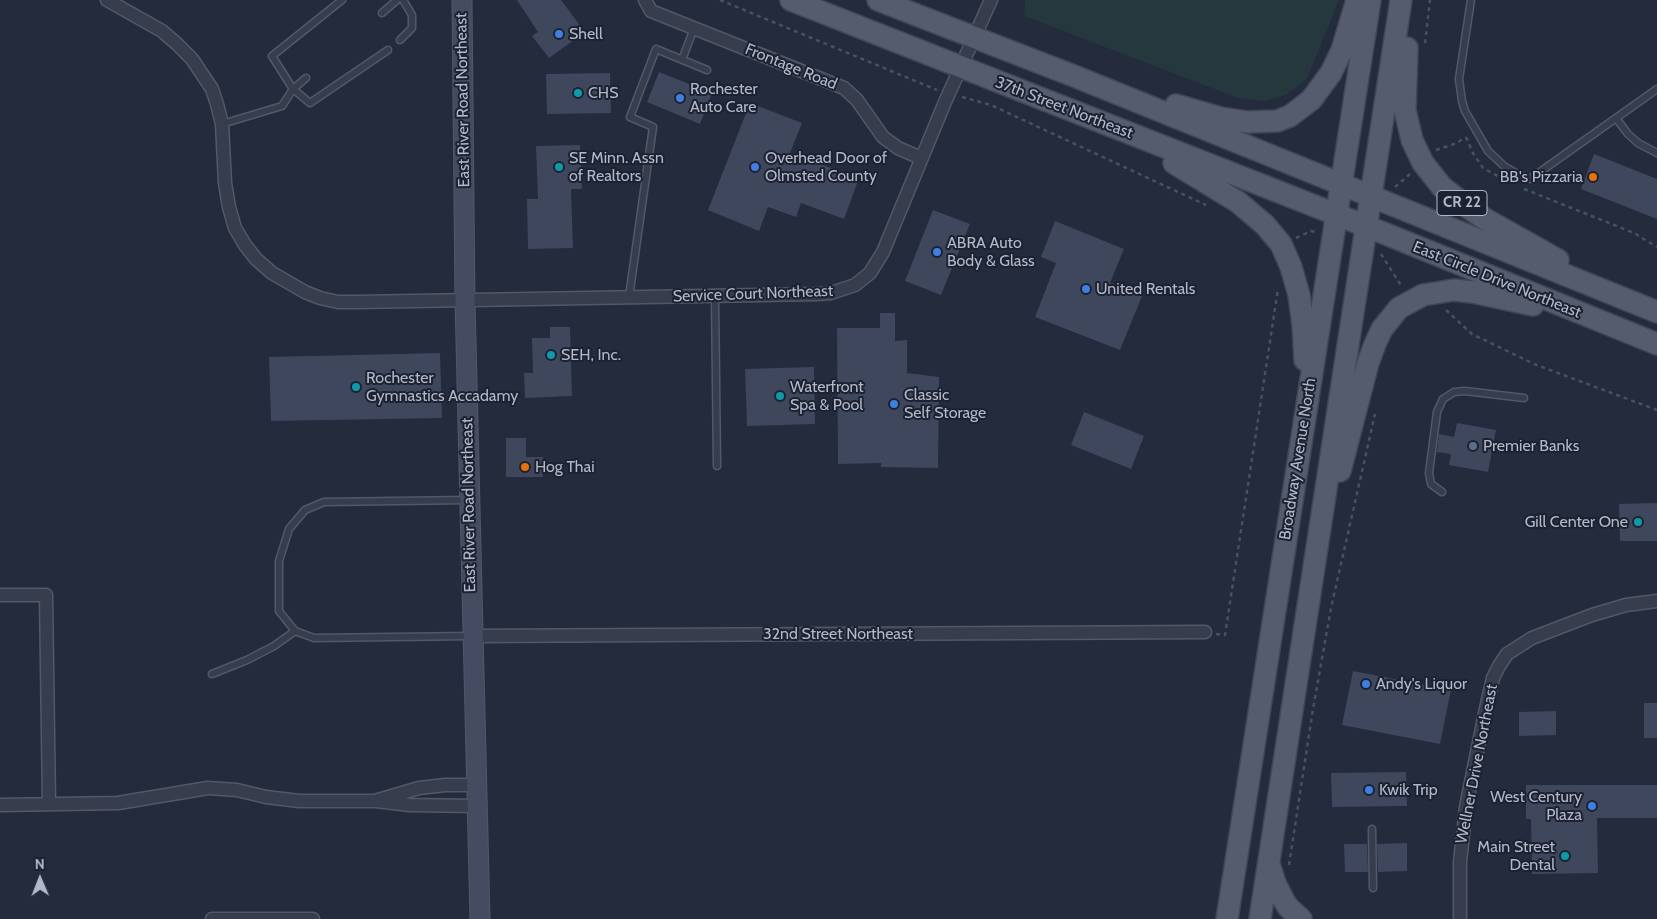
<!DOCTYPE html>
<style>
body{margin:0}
#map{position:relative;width:1657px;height:919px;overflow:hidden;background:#232b3d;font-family:Cabin,sans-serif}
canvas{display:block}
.north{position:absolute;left:15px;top:854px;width:50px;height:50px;-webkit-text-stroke:4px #1c2232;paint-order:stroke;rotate:359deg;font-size:14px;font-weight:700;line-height:20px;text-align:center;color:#b2b8c8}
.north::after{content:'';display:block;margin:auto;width:18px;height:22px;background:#b2b8c8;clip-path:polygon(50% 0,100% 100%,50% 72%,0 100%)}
</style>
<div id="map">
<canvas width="1657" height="919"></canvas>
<div class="north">N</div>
</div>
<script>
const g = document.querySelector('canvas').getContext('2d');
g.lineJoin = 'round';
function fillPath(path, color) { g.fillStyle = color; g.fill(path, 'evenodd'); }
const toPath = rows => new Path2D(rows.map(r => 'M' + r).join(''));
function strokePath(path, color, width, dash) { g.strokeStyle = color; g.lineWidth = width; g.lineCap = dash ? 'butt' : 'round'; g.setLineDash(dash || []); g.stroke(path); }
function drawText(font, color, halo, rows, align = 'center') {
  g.font = font + ' Cabin,sans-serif'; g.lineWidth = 4; g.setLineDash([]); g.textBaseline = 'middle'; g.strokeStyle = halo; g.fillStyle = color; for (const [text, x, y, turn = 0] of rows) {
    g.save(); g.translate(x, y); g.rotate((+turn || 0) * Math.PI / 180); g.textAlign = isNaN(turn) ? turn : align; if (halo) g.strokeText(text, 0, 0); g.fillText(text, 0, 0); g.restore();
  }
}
fillPath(toPath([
 [1025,0,1339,0,1307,79,1286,95,1264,101,1238,98,1024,16]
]), '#25383e');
fillPath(toPath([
 [517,0,561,0,585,32,549,58,532,36,538,32],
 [659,72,712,93,700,124,647,102],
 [610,73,611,113,547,114,546,74],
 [750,103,802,123,790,153,859,178,844,219,801,203,796,217,768,207,759,231,708,210],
 [580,145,582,189,571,189,573,248,528,249,527,199,538,199,536,146],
 [1594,154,1657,179,1657,219,1581,189],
 [933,210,970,224,941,295,905,281],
 [1055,221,1124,249,1110,283,1142,296,1120,350,1035,317,1056,263,1041,257],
 [880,313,895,313,895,341,907,340,907,373,939,377,938,468,881,467,881,463,838,464,837,328,880,328],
 [550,327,570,327,572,396,525,398,524,373,533,373,532,338,550,338],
 [440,353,442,418,271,421,269,357],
 [814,367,815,424,747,426,745,369],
 [1084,412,1144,436,1131,469,1071,445],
 [1457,423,1496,430,1488,472,1449,465,1451,454,1437,452,1439,434,1454,437],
 [506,438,526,438,526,457,543,457,543,477,506,477],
 [1657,503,1657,541,1620,541,1619,504],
 [1353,671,1451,690,1440,744,1342,725],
 [1644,703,1657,703,1657,738,1644,738],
 [1556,711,1556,735,1519,736,1519,712],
 [1406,772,1407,806,1332,807,1331,773],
 [1526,785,1657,785,1657,818,1597,818,1598,873,1532,874,1531,819,1526,819],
 [1407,843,1407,871,1378,872,1377,844],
 [1344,844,1367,844,1368,872,1345,872]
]), '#3f475d');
const lane = toPath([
 [342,0,272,56,293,89,310,103,388,50],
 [1471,0,1459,79,1462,101,1465,111,1488,151,1504,166,1514,172,1530,179,1657,89],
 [382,13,397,0],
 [400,40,412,28,412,15,403,0],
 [682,60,694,28],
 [1616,118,1628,134,1638,143,1657,153],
 [222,124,282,106,293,89,306,78],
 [715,296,717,466],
 [629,297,653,127,630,117,656,49,707,70],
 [1442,492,1431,484,1429,473,1437,412,1443,399,1454,392,1465,391,1524,398],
 [468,500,324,502,305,510,289,529,279,561,279,611,295,631,314,638,471,636],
 [212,674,247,660,274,646,295,631],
 [1372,829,1373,888]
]);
const street = toPath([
 [107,0,162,31,177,44,192,59,212,89,217,104,222,124,225,183,229,207,235,228,245,245,256,259,272,273,305,292,320,298,338,302,357,302,817,294,831,293,855,285,870,273,883,252,945,102,991,0],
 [645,0,651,11,844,88,857,100,883,137,898,148,921,158],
 [0,595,46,595,49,804],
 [472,636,1205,632],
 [378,800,419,788,445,785,476,785],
 [0,805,118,803,208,788,237,790,266,797,299,801,376,801,410,805,477,806],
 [212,919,313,919],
 [1460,919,1460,862,1466,807,1485,713,1493,678,1499,666,1507,654,1532,638,1592,615,1626,605,1657,601]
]);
const secondary = toPath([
 [462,0,465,300,480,919]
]);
const primary = toPath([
 [791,0,1386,234,1657,344],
 [878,0,1074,76,1657,312],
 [1407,48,1405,110,1412,140,1423,163,1442,187,1469,208,1485,219,1558,260],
 [1176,105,1221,118,1247,122,1277,121,1290,116,1311,100,1331,73,1342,50,1357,0],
 [1174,163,1238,202,1265,225,1281,244,1291,267,1299,295,1303,325,1305,360],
 [1340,471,1368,363,1375,344,1382,329,1399,308,1423,295,1454,290,1472,292,1533,305],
 [1269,864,1275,883,1283,899,1288,907,1301,919],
 [1227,919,1370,0],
 [1260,919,1401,0]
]);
strokePath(lane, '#525868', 9);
strokePath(street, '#525868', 15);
strokePath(secondary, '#525868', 21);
strokePath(primary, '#404656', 24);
strokePath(toPath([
 [720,0,937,90],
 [1425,43,1430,0],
 [962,97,991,105,1206,205],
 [1466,137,1473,153,1483,168,1505,180],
 [1436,150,1457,143,1465,137],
 [1395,187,1410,174],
 [1524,189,1634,233,1657,247],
 [1296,238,1311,231,1316,232],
 [1381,254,1402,287],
 [1446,310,1472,334,1534,364,1657,410],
 [1216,634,1225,635,1278,289],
 [1289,865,1313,709,1331,608,1375,414]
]), '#43555b', 2.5, [4, 4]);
strokePath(lane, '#373d4d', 6);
strokePath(street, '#373d4d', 12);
strokePath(secondary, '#454b60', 19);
strokePath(primary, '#555c6d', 21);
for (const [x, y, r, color] of [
 [559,34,5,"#3f7fe0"],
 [578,93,5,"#0f9aa8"],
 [680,98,5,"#3f7fe0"],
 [559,167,5,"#0f9aa8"],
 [755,167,5,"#3f7fe0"],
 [1593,177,5,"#e8710a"],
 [937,252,5,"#3f7fe0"],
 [1086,289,5,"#3f7fe0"],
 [551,355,5,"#0f9aa8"],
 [356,387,5,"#0f9aa8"],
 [780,396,5,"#0f9aa8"],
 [894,404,5,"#3f7fe0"],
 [1473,446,5,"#5c6f8a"],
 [525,467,5,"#e8710a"],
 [1638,522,5,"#0f9aa8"],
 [1366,684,5,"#3f7fe0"],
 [1369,790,5,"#3f7fe0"],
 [1592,806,5,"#3f7fe0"],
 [1565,856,5,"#0f9aa8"]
]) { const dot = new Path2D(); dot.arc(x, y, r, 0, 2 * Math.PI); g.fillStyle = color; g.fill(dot); strokePath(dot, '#1c2232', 2); }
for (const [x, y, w] of [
 [1462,203,50]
]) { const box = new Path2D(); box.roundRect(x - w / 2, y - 12.5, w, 25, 4); g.fillStyle = '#1c2232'; g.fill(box); strokePath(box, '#b2b8c8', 1); }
drawText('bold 15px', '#b2b8c8', null, [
 ["CR 22",1462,203]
]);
drawText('16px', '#b2b8c8', '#1c2232', [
 ["Shell",569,34],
 ["Rochester",690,89],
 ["Auto Care",690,107],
 ["CHS",588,93],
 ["SE Minn. Assn",569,158],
 ["of Realtors",569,176],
 ["Overhead Door of",765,158],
 ["Olmsted County",765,176],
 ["BB's Pizzaria",1583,177,"right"],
 ["ABRA Auto",947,243],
 ["Body & Glass",947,261],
 ["United Rentals",1096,289],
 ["SEH, Inc.",561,355],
 ["Rochester",366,378],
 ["Gymnastics Accadamy",366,396],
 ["Waterfront",790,387],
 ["Spa & Pool",790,405],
 ["Classic",904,395],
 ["Self Storage",904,413],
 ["Premier Banks",1483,446],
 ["Hog Thai",535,467],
 ["Gill Center One",1628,522,"right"],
 ["Andy's Liquor",1376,684],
 ["Kwik Trip",1379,790],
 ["West Century",1582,797,"right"],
 ["Plaza",1582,815,"right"],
 ["Main Street",1555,847,"right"],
 ["Dental",1555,865,"right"]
], 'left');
drawText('16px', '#b2b8c8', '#1c2232', [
 ["Frontage Road",791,67,22],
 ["East River Road Northeast",463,100,-91],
 ["37th Street Northeast",1064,108,21],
 ["East Circle Drive Northeast",1497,280,22],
 ["Service Court Northeast",753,294,-2],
 ["Broadway Avenue North",1298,459,-81],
 ["East River Road Northeast",469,505,-91],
 ["32nd Street Northeast",838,634],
 ["Wellner Drive Northeast",1477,764,-79]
]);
</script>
